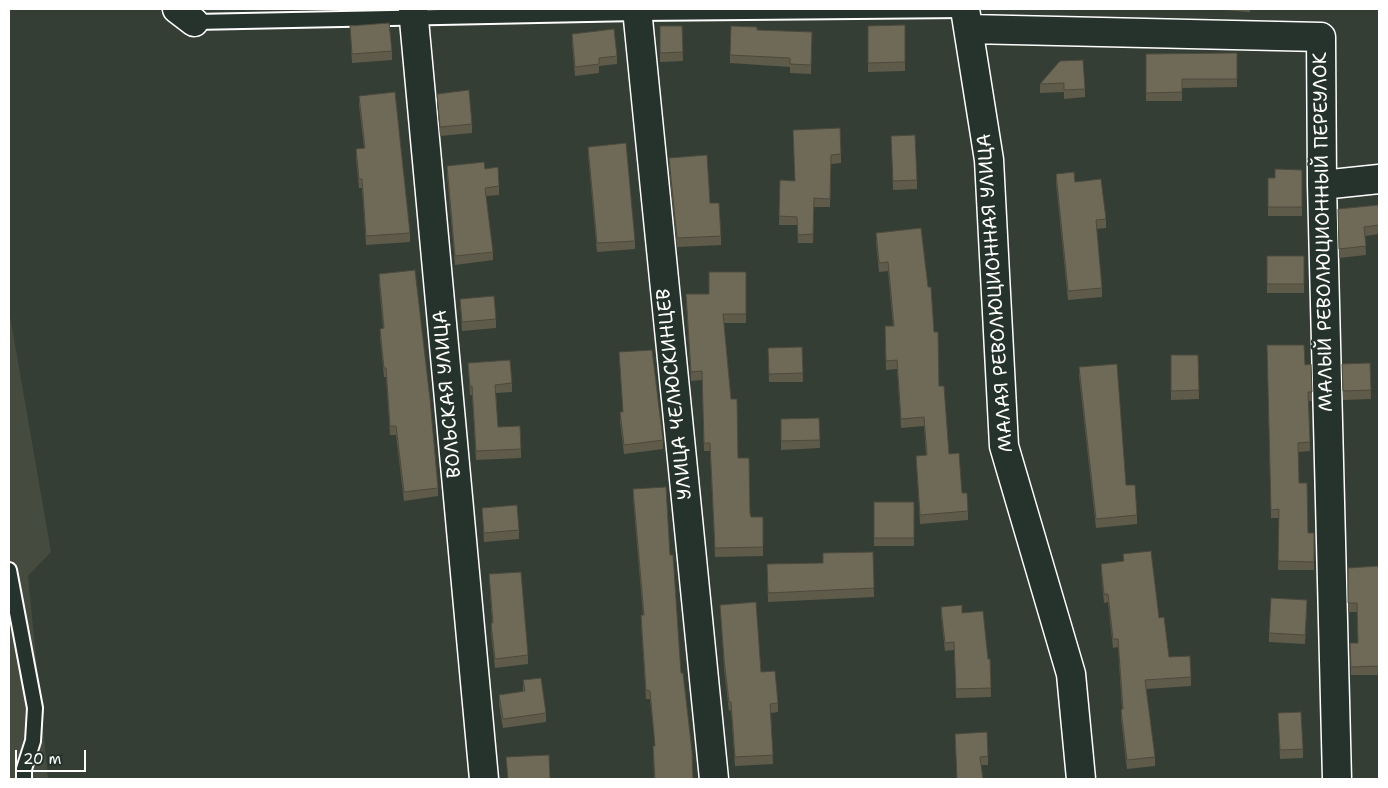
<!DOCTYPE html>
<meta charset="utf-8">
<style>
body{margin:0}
#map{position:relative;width:1388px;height:788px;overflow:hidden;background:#343e35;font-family:"Shantell Sans",sans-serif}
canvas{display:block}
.frame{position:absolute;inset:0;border:10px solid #fff;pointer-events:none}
.scale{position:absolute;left:15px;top:750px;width:71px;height:22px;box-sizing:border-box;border:2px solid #fff;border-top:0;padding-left:6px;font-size:15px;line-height:18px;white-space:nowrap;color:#fff;-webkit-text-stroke:4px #26332d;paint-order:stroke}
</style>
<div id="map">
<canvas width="1388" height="788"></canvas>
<div class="frame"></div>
<div class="scale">20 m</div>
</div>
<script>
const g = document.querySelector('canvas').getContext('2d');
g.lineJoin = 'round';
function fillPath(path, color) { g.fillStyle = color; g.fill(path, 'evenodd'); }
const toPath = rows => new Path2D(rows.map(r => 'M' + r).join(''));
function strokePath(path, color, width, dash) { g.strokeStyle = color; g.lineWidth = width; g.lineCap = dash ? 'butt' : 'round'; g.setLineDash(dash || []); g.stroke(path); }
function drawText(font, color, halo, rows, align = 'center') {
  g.font = font + ' "Shantell Sans",sans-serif'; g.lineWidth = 5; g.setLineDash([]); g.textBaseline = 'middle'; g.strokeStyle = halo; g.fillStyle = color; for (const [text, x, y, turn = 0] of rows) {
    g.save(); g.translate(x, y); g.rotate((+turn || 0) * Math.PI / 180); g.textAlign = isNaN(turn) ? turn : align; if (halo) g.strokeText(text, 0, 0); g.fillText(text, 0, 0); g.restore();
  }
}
fillPath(toPath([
 [9,310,51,552,28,576,48,779,9,779]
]), '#454b3f');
const service = toPath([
 [194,22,637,13,965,10],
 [9,570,35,708,33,741,24,769,24,779]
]);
const minor = toPath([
 [177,9,194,22],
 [413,9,484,779],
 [637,9,714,779],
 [965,9,989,160,1004,446,1071,674,1081,779],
 [969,29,1321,37,1322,185,1337,779],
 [1322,185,1379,179]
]);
strokePath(service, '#fff', 18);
strokePath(minor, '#fff', 31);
strokePath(service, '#26332d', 14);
strokePath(minor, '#26332d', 28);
fillPath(toPath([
 [1211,9,1250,9,1250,12],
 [905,25,905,71,868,72,868,26],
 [350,26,392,51,392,60,352,63],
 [660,26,682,26,683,61,660,62],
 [757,30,812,32,811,74,790,73,790,67,730,63,730,55],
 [572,34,617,56,617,64,599,66,599,73,575,76,572,43],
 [1237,53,1237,87,1182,88,1182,101,1146,101,1146,54],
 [1060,61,1085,89,1085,97,1064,99,1064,92,1040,93,1040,84],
 [437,94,472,124,472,133,440,136,437,103],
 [359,96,410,233,410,242,366,245,362,188,359,188,356,158,356,149,364,148,359,105],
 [793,130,841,154,841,163,831,164,830,207,814,207,813,243,798,243,797,225,779,225,780,180,795,181],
 [891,136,917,180,917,189,893,190],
 [588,147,635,241,635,249,597,252,588,155],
 [669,158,710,203,721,236,721,245,677,247,669,167],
 [447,166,485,169,499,186,499,195,486,196,493,252,493,260,455,265,447,175],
 [1302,170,1302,216,1268,216,1268,178,1275,178],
 [1056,174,1075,182,1106,219,1106,228,1096,229,1102,288,1102,297,1068,300,1056,183],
 [1379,205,1379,234,1365,236,1366,255,1339,258,1338,209],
 [921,228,939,386,949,454,968,511,968,520,920,524,916,456,926,455,924,426,901,428,897,369,886,370,885,326,893,326,888,271,879,272,876,242,876,233],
 [1267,256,1304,256,1304,293,1267,293],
 [746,272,746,323,724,323,731,399,738,458,751,517,763,517,763,556,715,557,710,451,704,451,702,380,691,381,686,294,709,294],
 [379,274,438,488,438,496,404,501,396,435,390,435,386,377,384,377,380,337,380,329,383,328,379,283],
 [460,299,496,319,496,328,462,331],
 [1267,345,1305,365,1311,364,1312,401,1309,401,1310,451,1298,452,1299,483,1308,533,1314,533,1314,570,1278,570,1279,518,1271,518],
 [802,347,803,382,769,382,768,348],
 [619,352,663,440,663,449,624,454,620,421,620,412,623,412],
 [1171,355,1198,355,1199,399,1171,400],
 [468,363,512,383,512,392,496,393,498,427,521,449,521,458,476,460,472,395,470,395],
 [1370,363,1371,399,1343,400,1342,364],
 [1079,367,1137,515,1137,524,1096,528,1079,376],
 [819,418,820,448,781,450,781,419],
 [633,489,670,555,681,673,693,779,654,779,653,746,655,746,650,699,646,699,641,624,641,615,643,615,633,498],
 [874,502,914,502,914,546,874,546],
 [482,508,519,530,519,539,484,542],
 [873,552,874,597,768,602,767,564,823,563],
 [1123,554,1159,618,1169,657,1191,677,1191,686,1146,689,1155,757,1155,766,1127,769,1121,718,1121,710,1122,709,1118,647,1113,648,1108,602,1104,603,1101,572,1101,564,1123,562],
 [1379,566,1379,675,1351,675,1350,643,1358,643,1357,612,1348,612,1348,568],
 [489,574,528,655,528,664,495,668,491,632,491,623,492,623],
 [720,605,761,672,778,703,778,712,771,713,773,764,735,766,731,710,729,711,724,668],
 [941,607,962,613,988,659,990,659,991,697,956,698,954,650,945,651,941,615],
 [1307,609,1305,644,1269,642,1269,633],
 [523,680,546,713,546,722,503,728,499,704,499,695,523,692],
 [1278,713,1303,749,1303,758,1280,759],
 [955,734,988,756,988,765,981,765,983,779,957,779]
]), '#5f5b4b');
const building = toPath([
 [389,23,392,51,352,54,350,26,389,23],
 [905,25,905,62,868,63,868,26,905,25],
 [660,26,682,26,683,52,660,53,660,26],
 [731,26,757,27,757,30,812,32,811,65,790,64,790,58,730,55,731,26],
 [614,29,617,56,599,58,599,64,575,67,572,34,614,29],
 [1237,53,1237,79,1182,79,1182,92,1146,93,1146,54,1237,53],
 [1083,60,1085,89,1064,90,1064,83,1040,84,1060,61,1083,60],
 [469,90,472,124,440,127,437,94,469,90],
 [395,92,410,233,366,236,362,179,359,179,356,149,365,148,359,96,395,92],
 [840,128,841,154,831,155,830,199,814,198,813,234,798,235,797,217,779,216,780,180,795,181,793,130,840,128],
 [915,135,917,180,893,181,891,136,915,135],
 [626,143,635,241,597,243,588,147,626,143],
 [707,155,710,203,719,203,721,236,677,238,669,158,707,155],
 [484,162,485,169,498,167,499,186,485,188,493,252,455,256,447,166,484,162],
 [1275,169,1302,170,1302,207,1268,207,1268,178,1275,178,1275,169],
 [1074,172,1075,182,1101,179,1106,219,1096,220,1102,288,1068,291,1056,174,1074,172],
 [1379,205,1379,225,1364,227,1366,246,1339,249,1338,209,1379,205],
 [921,228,928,287,931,287,934,332,938,332,939,386,944,386,949,454,959,453,962,493,967,493,968,511,920,515,916,456,927,455,924,417,901,419,897,360,886,361,885,326,894,326,888,262,879,263,876,233,921,228],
 [1267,256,1304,256,1304,284,1267,284,1267,256],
 [415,270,430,399,438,488,404,492,396,426,390,426,386,368,384,368,380,329,384,328,379,274,415,270],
 [709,272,746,272,746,314,723,314,731,399,737,399,738,458,749,458,750,513,751,517,763,517,763,547,715,548,710,443,704,443,702,371,691,372,686,294,709,294,709,272],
 [494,296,496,319,462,322,460,299,494,296],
 [1267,345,1304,345,1305,365,1311,364,1312,392,1308,392,1310,442,1298,443,1299,483,1307,483,1308,533,1314,533,1314,562,1278,561,1279,509,1271,510,1267,345],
 [802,347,803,373,769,374,768,348,802,347],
 [652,350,663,440,624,445,620,412,623,412,619,352,652,350],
 [1171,355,1198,355,1199,390,1171,391,1171,355],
 [510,360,512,383,495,385,498,427,520,426,521,449,476,451,472,386,470,387,468,363,510,360],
 [1370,363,1371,390,1343,391,1342,364,1370,363],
 [1117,364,1126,485,1135,485,1137,515,1096,519,1079,367,1117,364],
 [819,418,820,440,781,441,781,419,819,418],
 [666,487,670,555,673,555,681,673,683,673,692,751,693,779,655,779,653,746,655,746,650,691,646,690,641,615,644,615,633,489,666,487],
 [874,502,914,502,914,538,874,538,874,502],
 [517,505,519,530,484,533,482,508,517,505],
 [1151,551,1159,618,1164,617,1169,657,1190,656,1191,677,1145,680,1155,757,1127,760,1121,710,1123,709,1118,639,1113,639,1108,594,1104,594,1101,564,1124,561,1123,554,1151,551],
 [873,552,874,588,768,593,767,564,823,563,823,553,873,552],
 [1379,566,1379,666,1351,667,1350,643,1358,643,1357,603,1348,603,1348,568,1379,566],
 [521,572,528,655,495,659,491,623,493,623,489,574,521,572],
 [1271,598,1307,600,1305,635,1269,633,1271,598],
 [756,602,761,672,775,671,778,703,770,704,773,755,735,757,731,702,729,702,724,659,720,605,756,602],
 [962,605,962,613,983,611,988,659,990,659,991,688,956,689,954,642,945,643,941,607,962,605],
 [541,678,546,713,503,719,499,695,525,691,523,680,541,678],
 [1301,712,1303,749,1280,750,1278,713,1301,712],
 [987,732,988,756,980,757,983,779,957,779,955,734,987,732],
 [549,755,550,779,508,779,506,757,549,755]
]);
fillPath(building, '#6e6a57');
strokePath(building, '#4d4a3d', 1);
drawText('19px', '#fff', '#26332d', [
 ["МАЛЫЙ РЕВОЛЮЦИОННЫЙ ПЕРЕУЛОК",1324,232,-91],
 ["МАЛАЯ РЕВОЛЮЦИОННАЯ УЛИЦА",996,293,-94],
 ["ВОЛЬСКАЯ УЛИЦА",448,394,-95],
 ["УЛИЦА ЧЕЛЮСКИНЦЕВ",675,394,-96]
]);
</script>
